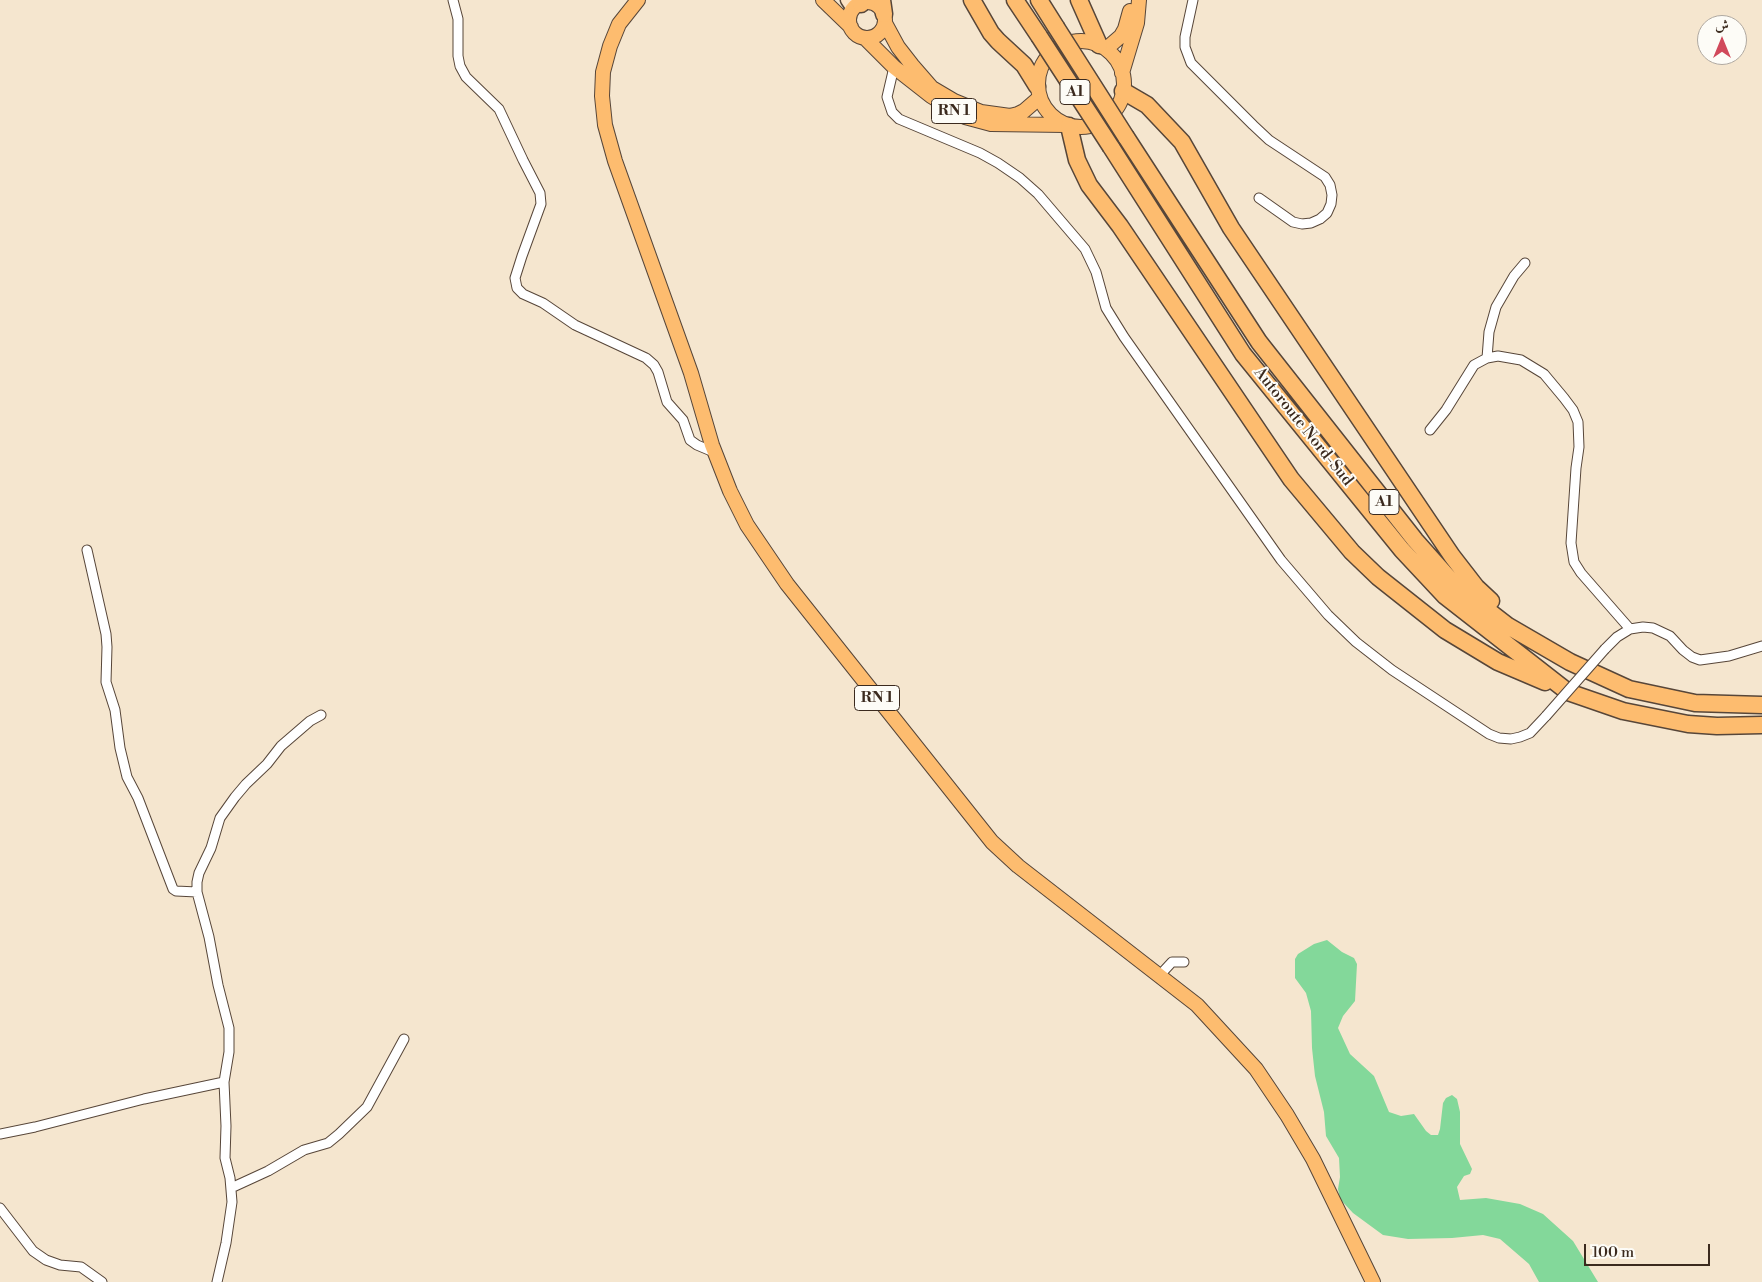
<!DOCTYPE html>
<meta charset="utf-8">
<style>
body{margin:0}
#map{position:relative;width:1762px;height:1282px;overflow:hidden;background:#f5e6cf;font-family:"Libre Bodoni",Amiri,serif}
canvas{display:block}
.north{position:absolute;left:1697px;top:15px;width:50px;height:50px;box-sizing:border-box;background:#fdfcf7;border:1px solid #afa8a0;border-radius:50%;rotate:0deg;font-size:14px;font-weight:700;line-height:20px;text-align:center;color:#3b2a1e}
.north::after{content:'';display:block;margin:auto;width:18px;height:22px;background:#d1495b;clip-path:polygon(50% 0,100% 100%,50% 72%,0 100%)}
.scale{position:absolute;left:1584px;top:1244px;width:126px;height:22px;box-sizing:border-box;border:2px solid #3b2a1e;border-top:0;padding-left:6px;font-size:15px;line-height:18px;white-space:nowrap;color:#3b2a1e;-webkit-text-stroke:4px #fdfcf7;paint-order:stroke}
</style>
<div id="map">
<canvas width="1762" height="1282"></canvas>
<div class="north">ش</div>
<div class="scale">100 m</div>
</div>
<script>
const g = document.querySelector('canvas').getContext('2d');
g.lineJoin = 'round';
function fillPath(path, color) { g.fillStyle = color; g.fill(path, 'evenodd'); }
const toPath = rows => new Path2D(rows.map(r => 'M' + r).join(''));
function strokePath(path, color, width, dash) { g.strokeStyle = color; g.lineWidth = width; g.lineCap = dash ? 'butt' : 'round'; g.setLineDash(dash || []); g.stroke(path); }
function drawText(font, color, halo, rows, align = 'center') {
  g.font = font + ' "Libre Bodoni",serif'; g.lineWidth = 4; g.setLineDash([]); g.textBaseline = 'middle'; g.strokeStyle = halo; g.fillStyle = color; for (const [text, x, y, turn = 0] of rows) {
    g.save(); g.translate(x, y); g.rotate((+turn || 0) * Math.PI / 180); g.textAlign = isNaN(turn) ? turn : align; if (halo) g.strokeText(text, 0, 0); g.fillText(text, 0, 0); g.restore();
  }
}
fillPath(toPath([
 [1327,940,1342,952,1354,958,1357,964,1355,1001,1343,1016,1338,1028,1350,1054,1374,1076,1389,1112,1401,1116,1414,1114,1426,1131,1431,1135,1438,1135,1440,1129,1443,1103,1446,1098,1452,1095,1457,1099,1460,1112,1460,1144,1472,1169,1470,1174,1464,1176,1457,1187,1460,1200,1486,1198,1520,1204,1543,1214,1573,1241,1598,1282,1539,1282,1529,1264,1500,1239,1483,1235,1452,1238,1408,1239,1383,1235,1353,1213,1340,1199,1338,1189,1340,1177,1339,1158,1326,1136,1324,1112,1315,1076,1312,1048,1311,1011,1306,993,1295,978,1295,959,1298,954,1314,944]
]), '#83d89a');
const street = toPath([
 [453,0,458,19,458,56,460,66,466,77,499,109,523,160,540,193,541,204,522,256,515,278,517,288,523,294,543,303,575,325,646,358,654,365,658,372,667,402,683,420,690,440,697,445,716,453],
 [1193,0,1185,37,1185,47,1191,63,1253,125,1269,140,1325,177,1330,185,1332,195,1331,204,1327,213,1320,219,1311,223,1302,224,1293,222,1259,198],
 [894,67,887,97,892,112,899,119,980,153,998,163,1020,178,1038,194,1085,249,1096,272,1106,308,1124,337,1281,560,1328,615,1356,642,1392,670,1489,734,1499,738,1511,739,1520,737,1530,733,1546,716],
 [1487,358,1489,332,1496,307,1514,276,1525,263],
 [1430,430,1446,410,1474,365,1487,358,1498,356,1521,360,1544,374,1564,398,1573,410,1578,422,1579,447,1576,468,1571,543,1574,562,1581,573,1630,629],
 [87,550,106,634,107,647,106,682,115,710,120,748,127,777,138,798,173,889,176,891,197,892],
 [1605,649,1617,637,1630,629,1643,627,1653,628,1670,636,1683,650,1692,657,1700,660,1729,656,1762,646],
 [1160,975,1172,962,1184,962],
 [0,1134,35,1127,144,1099,224,1082],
 [231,1188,268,1171,304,1150,328,1143,339,1134,367,1107,404,1039],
 [0,1208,33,1251,46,1260,60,1265,81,1267,102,1282],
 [217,1282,226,1243,232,1202,230,1178,225,1158,226,1126,224,1082,229,1052,229,1028,218,985,209,937,197,892,197,882,199,873,211,848,220,818,235,797,246,784,267,764,281,746,310,721,321,715]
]);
const secondary = toPath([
 [847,0,853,9]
]);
const primary = toPath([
 [638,0,619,24,610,46,603,72,602,96,605,125,615,161,691,373,712,445,730,491,747,525,787,584,992,842,1018,866,1197,1005,1256,1069,1287,1115,1313,1159,1373,1282],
 [823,0,851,27],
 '849 20a18 18 0 1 1 36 0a18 18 0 1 1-36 0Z',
 [885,23,898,47,912,65,932,88,954,101,981,112,1010,116,1018,114,1024,111,1039,98],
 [865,38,894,67,931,96,965,117,991,124,1065,125],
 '1038 84a43 43 0 1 1 86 0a43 43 0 1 1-86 0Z',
 [1106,49,1121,36,1125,29,1130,11],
 [1122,73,1137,23,1139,0]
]);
const highway = toPath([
 [882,0,884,14],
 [972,0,991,33,998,41,1024,65,1037,86],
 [1015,0,1039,36],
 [1039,0,1056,27],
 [1079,0,1099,45],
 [861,4,861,0],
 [1123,91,1147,105,1182,142,1231,228,1452,556,1476,587,1491,601],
 [1069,126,1077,160,1089,185,1120,226,1291,479,1352,552,1378,577,1445,630,1498,662,1545,682],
 [1126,137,1259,342,1415,540,1455,585,1508,626,1570,662,1629,689,1695,703,1762,705],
 [1111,147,1243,354,1402,550,1445,596,1568,692,1623,711,1688,724,1717,726,1762,725]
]);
strokePath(street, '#574639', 11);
strokePath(secondary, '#574639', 15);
strokePath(primary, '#574639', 16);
strokePath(highway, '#574639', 19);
strokePath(street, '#fff', 9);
strokePath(secondary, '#fee4c5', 12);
strokePath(primary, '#fdbc6f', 14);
strokePath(highway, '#fdbc6f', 16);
const streetBridge = toPath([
 [1546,716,1605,649]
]);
const highwayBridge = toPath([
 [1056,27,1126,137],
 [1039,36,1111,147]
]);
strokePath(streetBridge, '#574639', 11, []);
strokePath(highwayBridge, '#574639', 19, []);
strokePath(streetBridge, '#fff', 9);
strokePath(highwayBridge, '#fdbc6f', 16);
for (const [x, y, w] of [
 [1075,92,30],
 [954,111,45],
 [1384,502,30],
 [877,698,45]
]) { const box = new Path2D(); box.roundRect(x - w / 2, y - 12.5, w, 25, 4); g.fillStyle = '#fdfcf7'; g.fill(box); strokePath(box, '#3b2a1e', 1); }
drawText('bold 15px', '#3b2a1e', null, [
 ["A1",1075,92],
 ["RN 1",954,111],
 ["A1",1384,502],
 ["RN 1",877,698]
]);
drawText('16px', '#3b2a1e', '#fdfcf7', [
 ["Autoroute Nord-Sud",1303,427,51]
]);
</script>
